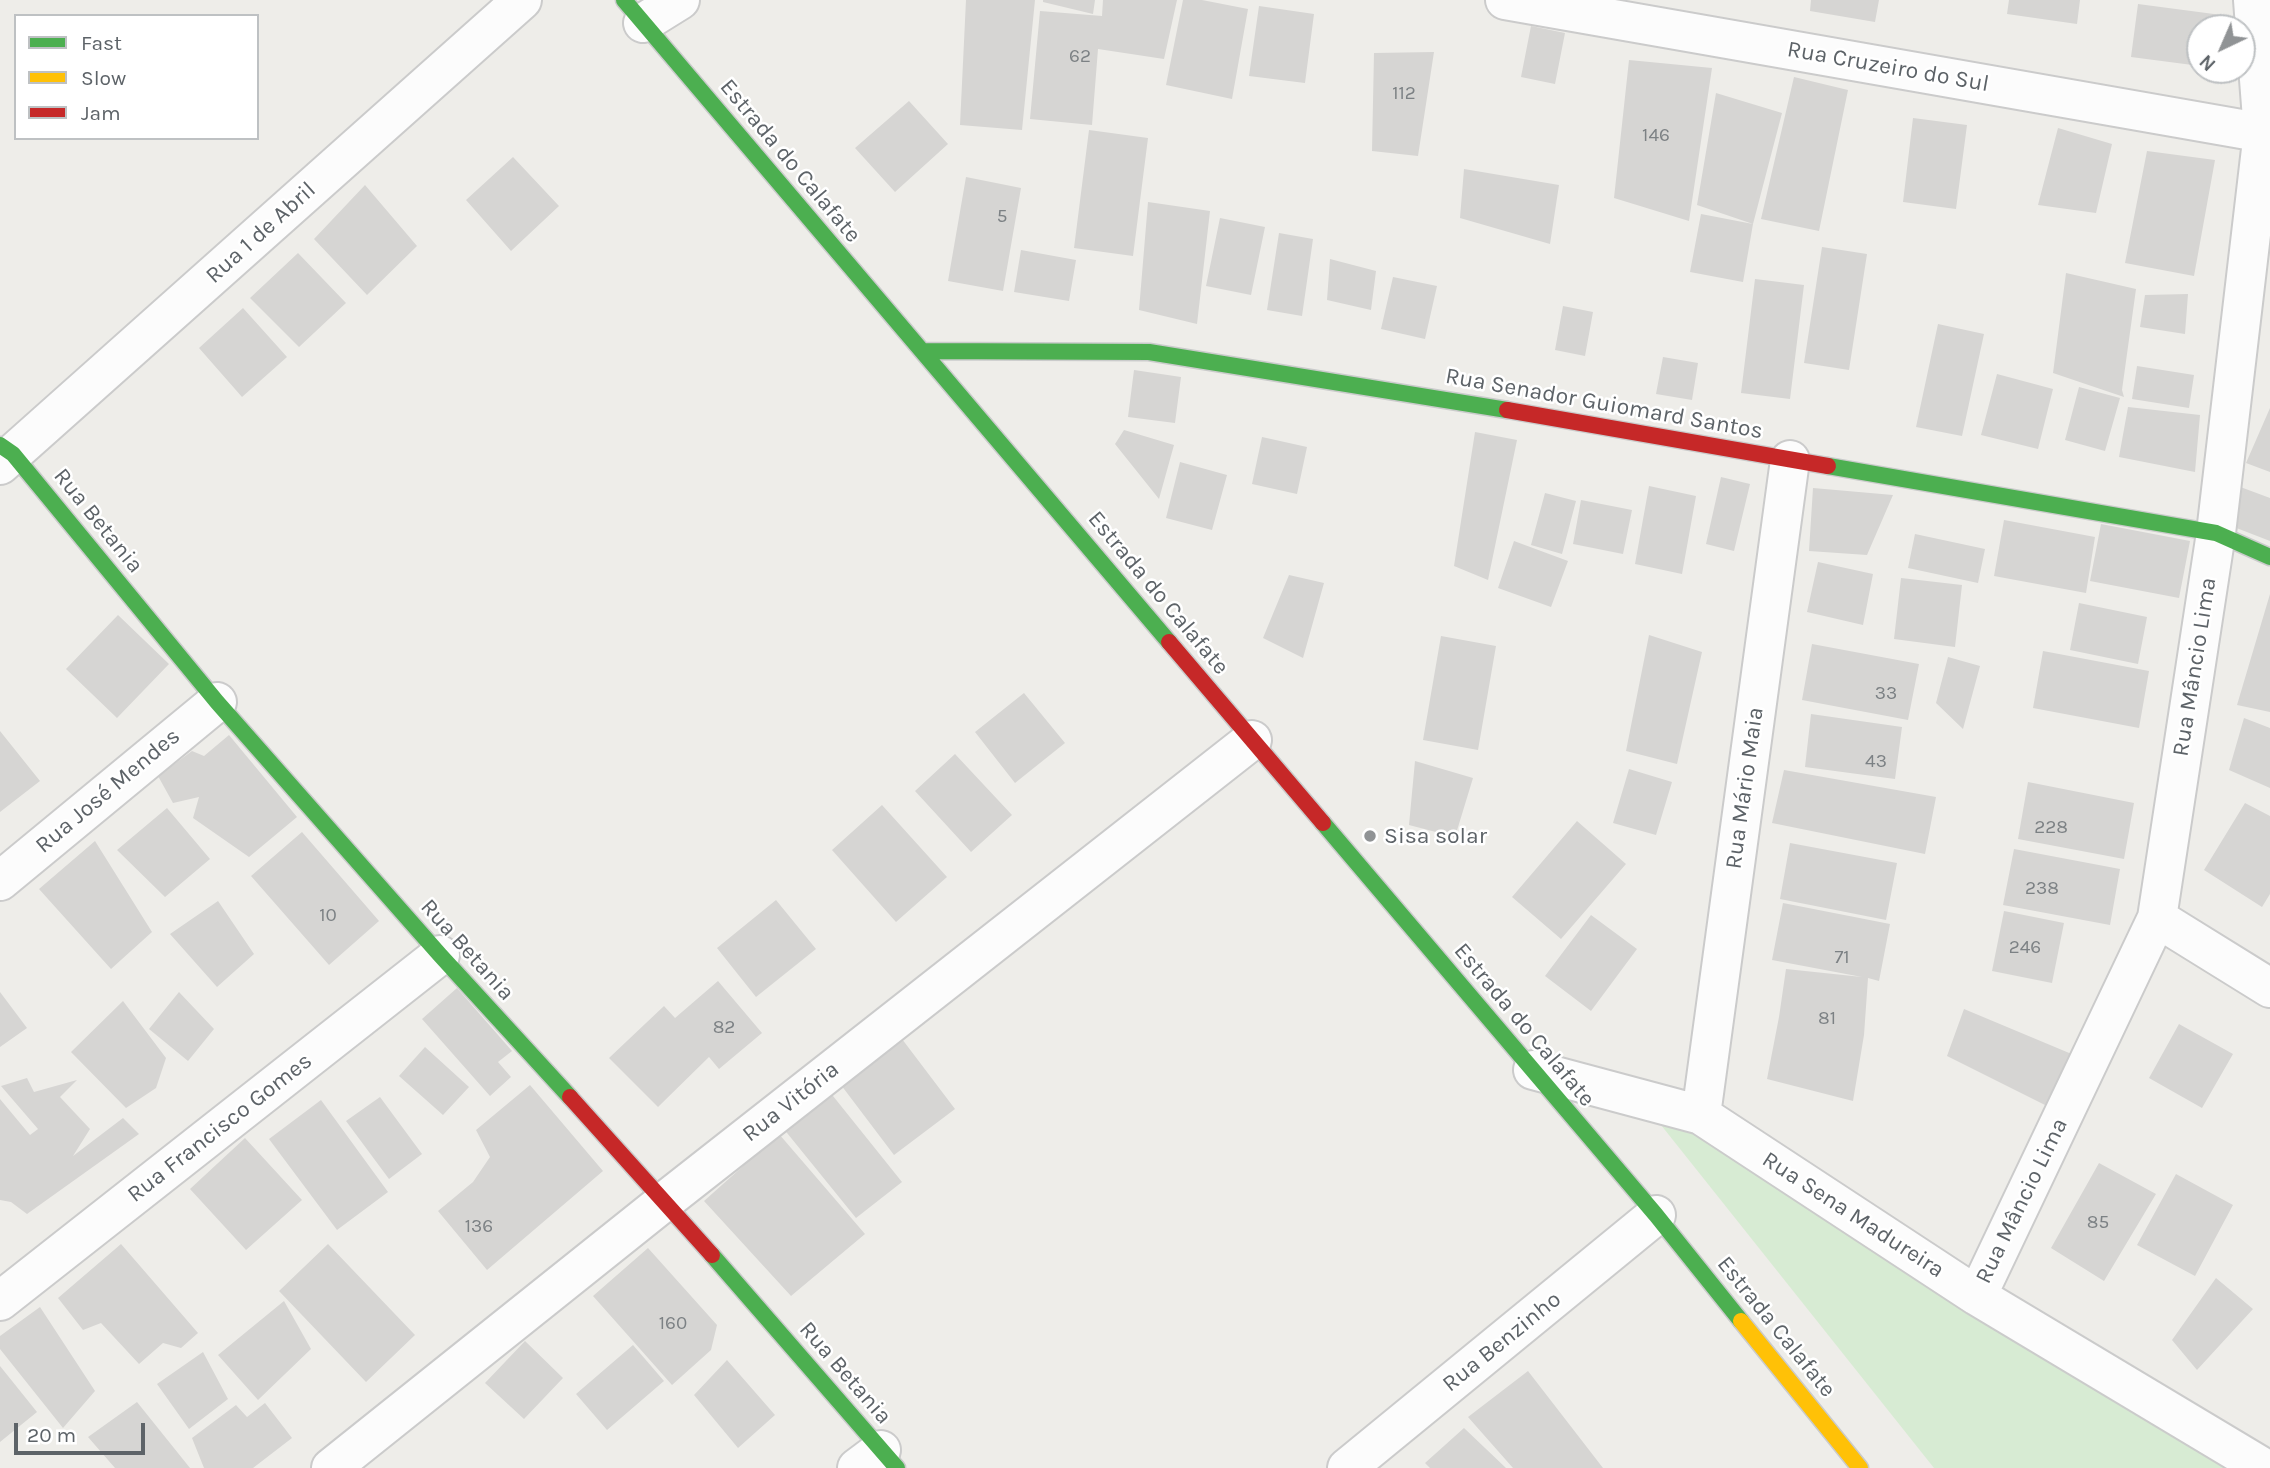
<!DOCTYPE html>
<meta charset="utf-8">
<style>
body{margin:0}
#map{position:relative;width:2270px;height:1468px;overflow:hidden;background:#eeede9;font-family:Karla,sans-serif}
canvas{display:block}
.legend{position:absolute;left:14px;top:14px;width:245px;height:126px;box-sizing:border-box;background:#fff;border:2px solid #bec1c3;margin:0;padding:9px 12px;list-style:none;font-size:21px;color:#5d6368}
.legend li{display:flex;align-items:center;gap:14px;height:35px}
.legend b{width:35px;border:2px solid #bec1c3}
.north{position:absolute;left:2186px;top:14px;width:70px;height:70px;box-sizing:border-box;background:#fff;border:2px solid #bec1c3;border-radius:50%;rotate:224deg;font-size:19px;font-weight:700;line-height:28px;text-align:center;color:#5d6368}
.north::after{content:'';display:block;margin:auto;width:24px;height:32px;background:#909395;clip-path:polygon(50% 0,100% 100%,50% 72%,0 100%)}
.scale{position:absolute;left:14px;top:1423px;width:131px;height:32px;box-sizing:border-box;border:4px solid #5d6368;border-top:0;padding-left:9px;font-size:21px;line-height:24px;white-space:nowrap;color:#5d6368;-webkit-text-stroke:5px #fff;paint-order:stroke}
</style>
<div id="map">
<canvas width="2270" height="1468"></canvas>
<ul class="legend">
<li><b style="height:9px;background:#4caf50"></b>Fast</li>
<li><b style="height:9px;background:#ffc107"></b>Slow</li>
<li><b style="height:9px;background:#c62828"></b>Jam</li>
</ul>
<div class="north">N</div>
<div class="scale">20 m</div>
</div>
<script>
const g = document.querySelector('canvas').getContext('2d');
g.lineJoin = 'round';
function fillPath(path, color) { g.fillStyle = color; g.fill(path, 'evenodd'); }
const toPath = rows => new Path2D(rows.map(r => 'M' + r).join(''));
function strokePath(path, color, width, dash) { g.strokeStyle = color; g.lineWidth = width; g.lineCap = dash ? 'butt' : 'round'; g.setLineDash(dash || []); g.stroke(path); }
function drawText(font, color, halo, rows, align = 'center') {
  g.font = font + ' Karla,sans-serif'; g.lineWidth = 5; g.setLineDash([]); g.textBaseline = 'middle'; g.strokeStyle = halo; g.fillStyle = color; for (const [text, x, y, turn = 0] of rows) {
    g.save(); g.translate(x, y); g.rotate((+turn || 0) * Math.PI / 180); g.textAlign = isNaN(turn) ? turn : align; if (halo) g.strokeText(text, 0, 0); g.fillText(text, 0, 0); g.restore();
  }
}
fillPath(toPath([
 [1657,1120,1713,1131,2253,1468,1934,1468]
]), '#d7ebd3');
fillPath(toPath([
 [966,0,1035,0,1022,130,960,125],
 [1043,0,1095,0,1093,14,1043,2],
 [1103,0,1177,0,1164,59,1098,49,1092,125,1030,119,1040,11,1102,16],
 [1183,0,1202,0,1248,9,1232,99,1166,85],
 [1811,0,1879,0,1875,22,1810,11],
 [2009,0,2080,0,2077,24,2007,14],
 [2138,4,2229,16,2227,28,2200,28,2200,66,2131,57],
 [1259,6,1314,14,1305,83,1249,76],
 [1531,26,1565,33,1555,84,1521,77],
 [1434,52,1418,156,1372,151,1374,53],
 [1629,60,1712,68,1689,221,1614,198],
 [1794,77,1848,90,1819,231,1761,219],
 [1716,93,1782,113,1753,224,1743,282,1690,272,1701,214,1753,224,1697,205],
 [909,101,948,144,895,192,855,148],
 [1913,118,1967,125,1956,209,1903,202],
 [2058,128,2112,144,2096,213,2038,205],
 [1089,130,1148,138,1133,256,1074,248],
 [2147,151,2215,160,2194,276,2125,263],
 [513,157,559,206,511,251,466,200],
 [1464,169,1559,185,1550,244,1460,218],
 [966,177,1021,188,1003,291,948,281],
 [365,185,417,246,367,295,314,239],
 [1148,202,1210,211,1197,324,1139,310],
 [1220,218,1265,227,1251,295,1206,286],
 [1279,233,1313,239,1302,316,1267,310],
 [1822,247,1867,254,1849,370,1804,363],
 [1021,250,1076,260,1069,301,1014,292],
 [298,253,346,303,299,347,250,298],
 [1330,259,1376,271,1371,310,1327,300],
 [2066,273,2136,289,2122,390,2124,397,2053,373],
 [1393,277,1437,286,1425,339,1381,329],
 [1755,279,1804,285,1790,399,1741,393],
 [2188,294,2185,334,2140,327,2145,295],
 [1563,306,1593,312,1585,356,1555,350],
 [243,308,287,357,242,397,199,348],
 [1938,324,1984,334,1962,436,1916,427],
 [1663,357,1698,363,1692,400,1656,394],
 [2137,366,2194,375,2189,408,2132,399],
 [1134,370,1181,377,1175,423,1128,417],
 [1997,374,2053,389,2038,449,1981,435],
 [2079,387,2120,398,2105,451,2065,440],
 [2128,407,2200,415,2195,472,2119,457],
 [2270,408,2270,472,2246,463],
 [1124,430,1174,445,1159,499,1115,444],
 [1475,432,1517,440,1488,580,1454,566],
 [1262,437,1307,447,1297,494,1252,484],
 [1180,462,1227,475,1212,530,1166,518],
 [1721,477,1750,484,1734,551,1706,544],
 [2235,485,2270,498,2270,541,2221,522],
 [1649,486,1696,496,1682,574,1635,564],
 [1813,488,1893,495,1867,555,1809,551],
 [1545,493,1576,501,1562,554,1531,545],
 [1581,500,1632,510,1623,554,1573,544],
 [2004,520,2095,537,2086,593,1994,576],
 [2101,524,2190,541,2179,598,2090,581],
 [1915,534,1985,549,1978,583,1908,568],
 [1514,541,1568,561,1551,607,1498,588],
 [1818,562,1873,574,1863,625,1807,612],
 [1289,575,1324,583,1303,658,1263,638],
 [1901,578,1962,585,1955,647,1894,639],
 [2270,594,2270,712,2237,705],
 [2079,603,2147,617,2138,664,2070,650],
 [118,615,169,664,117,718,66,669],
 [1649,635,1702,652,1677,764,1626,751],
 [1441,636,1496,646,1478,750,1423,740],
 [1812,644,1919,664,1908,720,1802,700],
 [2043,651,2149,671,2139,728,2033,708],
 [1948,657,1980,666,1963,729,1936,703],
 [1024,693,1065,743,1015,783,975,732],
 [1811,714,1902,727,1895,779,1805,767],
 [2244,718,2270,728,2270,788,2229,770],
 [0,731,40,781,0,812],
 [229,735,297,817,249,857,193,818,199,797,173,803,158,776,192,751,204,756],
 [955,754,1012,815,971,852,915,791],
 [1415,761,1473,778,1455,837,1409,825],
 [1629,769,1672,782,1656,835,1613,823],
 [1784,770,1936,797,1925,854,1772,823],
 [2028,782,2134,803,2124,859,2018,839],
 [2245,803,2270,816,2270,894,2262,907,2204,870],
 [882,805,947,877,896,922,832,850],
 [167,808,210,859,165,897,117,850],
 [1577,821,1626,864,1561,939,1512,897],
 [302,832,379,921,329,965,251,876],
 [95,841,152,932,111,969,39,889],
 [1790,843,1897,863,1886,920,1780,899],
 [2014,849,2120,869,2110,925,2003,905],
 [776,900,816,949,756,997,717,948],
 [218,901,254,954,217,987,170,934],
 [1783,903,1890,924,1879,981,1868,978,1864,1035,1853,1101,1767,1079,1779,1017,1786,969,1862,977,1772,960],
 [2004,911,2064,923,2052,983,1992,971],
 [1591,915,1637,949,1591,1011,1545,976],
 [718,981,762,1033,719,1069,709,1057,658,1107,609,1058,664,1006,675,1018],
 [457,988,512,1051,498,1062,511,1077,490,1096,422,1019],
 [0,992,27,1028,0,1047],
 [179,992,214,1029,188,1061,149,1029],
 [123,1001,166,1058,156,1088,126,1108,71,1052],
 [1964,1009,2074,1055,2051,1108,1947,1056],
 [2179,1024,2233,1054,2202,1108,2149,1078],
 [902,1039,955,1109,894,1155,841,1085],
 [425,1047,469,1087,443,1115,399,1076],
 [27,1078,34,1092,77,1080,60,1097,90,1129,73,1156,123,1118,139,1134,27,1214,11,1202,0,1200,0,1099,30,1135,38,1129,1,1086],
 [530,1085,603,1171,487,1270,438,1211,473,1182,490,1157,476,1130],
 [829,1091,902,1182,856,1218,783,1128],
 [380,1097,422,1154,389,1179,346,1121],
 [321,1100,388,1192,337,1230,269,1139],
 [779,1134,865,1234,791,1296,704,1201],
 [245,1138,302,1200,246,1250,190,1189],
 [2099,1163,2156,1194,2104,1281,2051,1248],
 [2176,1174,2233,1205,2195,1276,2137,1245],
 [121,1244,198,1333,181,1348,163,1343,139,1364,101,1323,83,1330,58,1298],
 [328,1244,415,1335,366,1382,279,1291],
 [648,1248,717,1325,711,1350,672,1385,593,1296],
 [2216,1278,2253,1309,2197,1370,2172,1340],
 [284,1301,311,1349,258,1400,218,1355],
 [40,1307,95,1391,63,1428,0,1349,0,1336],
 [525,1341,563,1378,524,1419,485,1383],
 [633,1345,664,1381,607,1430,576,1394],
 [203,1352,228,1399,189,1429,157,1384],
 [727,1360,775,1415,738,1448,694,1395],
 [0,1366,37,1412,0,1442],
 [1528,1371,1603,1468,1513,1468,1468,1417],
 [137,1402,190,1468,115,1468,88,1437],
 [265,1403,292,1438,253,1468,204,1468,192,1438,236,1405,247,1417],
 [1464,1428,1506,1468,1430,1468,1425,1463]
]), '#d6d5d3');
const street = toPath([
 [1505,0,2270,134],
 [643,23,680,0],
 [0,465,522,0],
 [0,881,217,702],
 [2157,918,2270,988],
 [1533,1070,1701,1115,1977,1296,2264,1468],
 [1701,1115,1790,460],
 [1977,1296,2157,918,2216,533,2263,132,2253,0],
 [0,1301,440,955],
 [331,1468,665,1201,1252,740],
 [857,1468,881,1450],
 [1347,1468,1656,1215]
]);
const fast = toPath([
 [624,0,1169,642],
 [922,351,1149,352,1507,410],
 [0,445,13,454,217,702,440,955,570,1097],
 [1828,466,2216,533,2270,557],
 [1323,823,1656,1215,1741,1321],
 [712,1255,897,1468]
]);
const slow = toPath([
 [1741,1321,1860,1468]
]);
const jam = toPath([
 [1507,410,1828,466],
 [1169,642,1323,823],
 [570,1097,712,1255]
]);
strokePath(street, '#cbcbcb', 42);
strokePath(fast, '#cacbcb', 19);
strokePath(slow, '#cacbcb', 19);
strokePath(jam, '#cacbcb', 19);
strokePath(street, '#fcfcfc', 38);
strokePath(fast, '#4caf50', 16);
strokePath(slow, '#ffc107', 16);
strokePath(jam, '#c62828', 16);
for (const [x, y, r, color] of [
 [1370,836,7,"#909395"]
]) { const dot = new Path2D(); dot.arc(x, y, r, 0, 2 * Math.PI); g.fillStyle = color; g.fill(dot); strokePath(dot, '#fff', 2.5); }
drawText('19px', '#7c8184', null, [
 ["62",1080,57],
 ["112",1404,94],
 ["146",1656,136],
 ["5",1002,217],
 ["33",1886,694],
 ["43",1876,762],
 ["228",2051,828],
 ["238",2042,889],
 ["10",328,916],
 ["246",2025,948],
 ["71",1842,958],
 ["81",1827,1019],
 ["82",724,1028],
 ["85",2098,1223],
 ["136",479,1227],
 ["160",673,1324]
]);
drawText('23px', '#5d6368', '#fff', [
 ["Rua Cruzeiro do Sul",1888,67,10],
 ["Estrada do Calafate",790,161,50],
 ["Rua 1 de Abril",261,233,-42],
 ["Rua Senador Guiomard Santos",1604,404,10],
 ["Rua Betania",98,521,51],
 ["Estrada do Calafate",1158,593,50],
 ["Rua Mâncio Lima",2195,667,-81],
 ["Rua Mário Maia",1745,788,-82],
 ["Rua José Mendes",108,791,-40],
 ["Rua Betania",467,950,48],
 ["Estrada do Calafate",1524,1025,50],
 ["Rua Vitória",791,1102,-38],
 ["Rua Francisco Gomes",220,1128,-38],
 ["Rua Mâncio Lima",2022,1201,-64],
 ["Rua Sena Madureira",1853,1215,33],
 ["Estrada Calafate",1776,1327,51],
 ["Rua Benzinho",1502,1342,-39],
 ["Rua Betania",845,1373,49]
]);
drawText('23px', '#5d6368', '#fff', [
 ["Sisa solar",1384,836]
], 'left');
</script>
